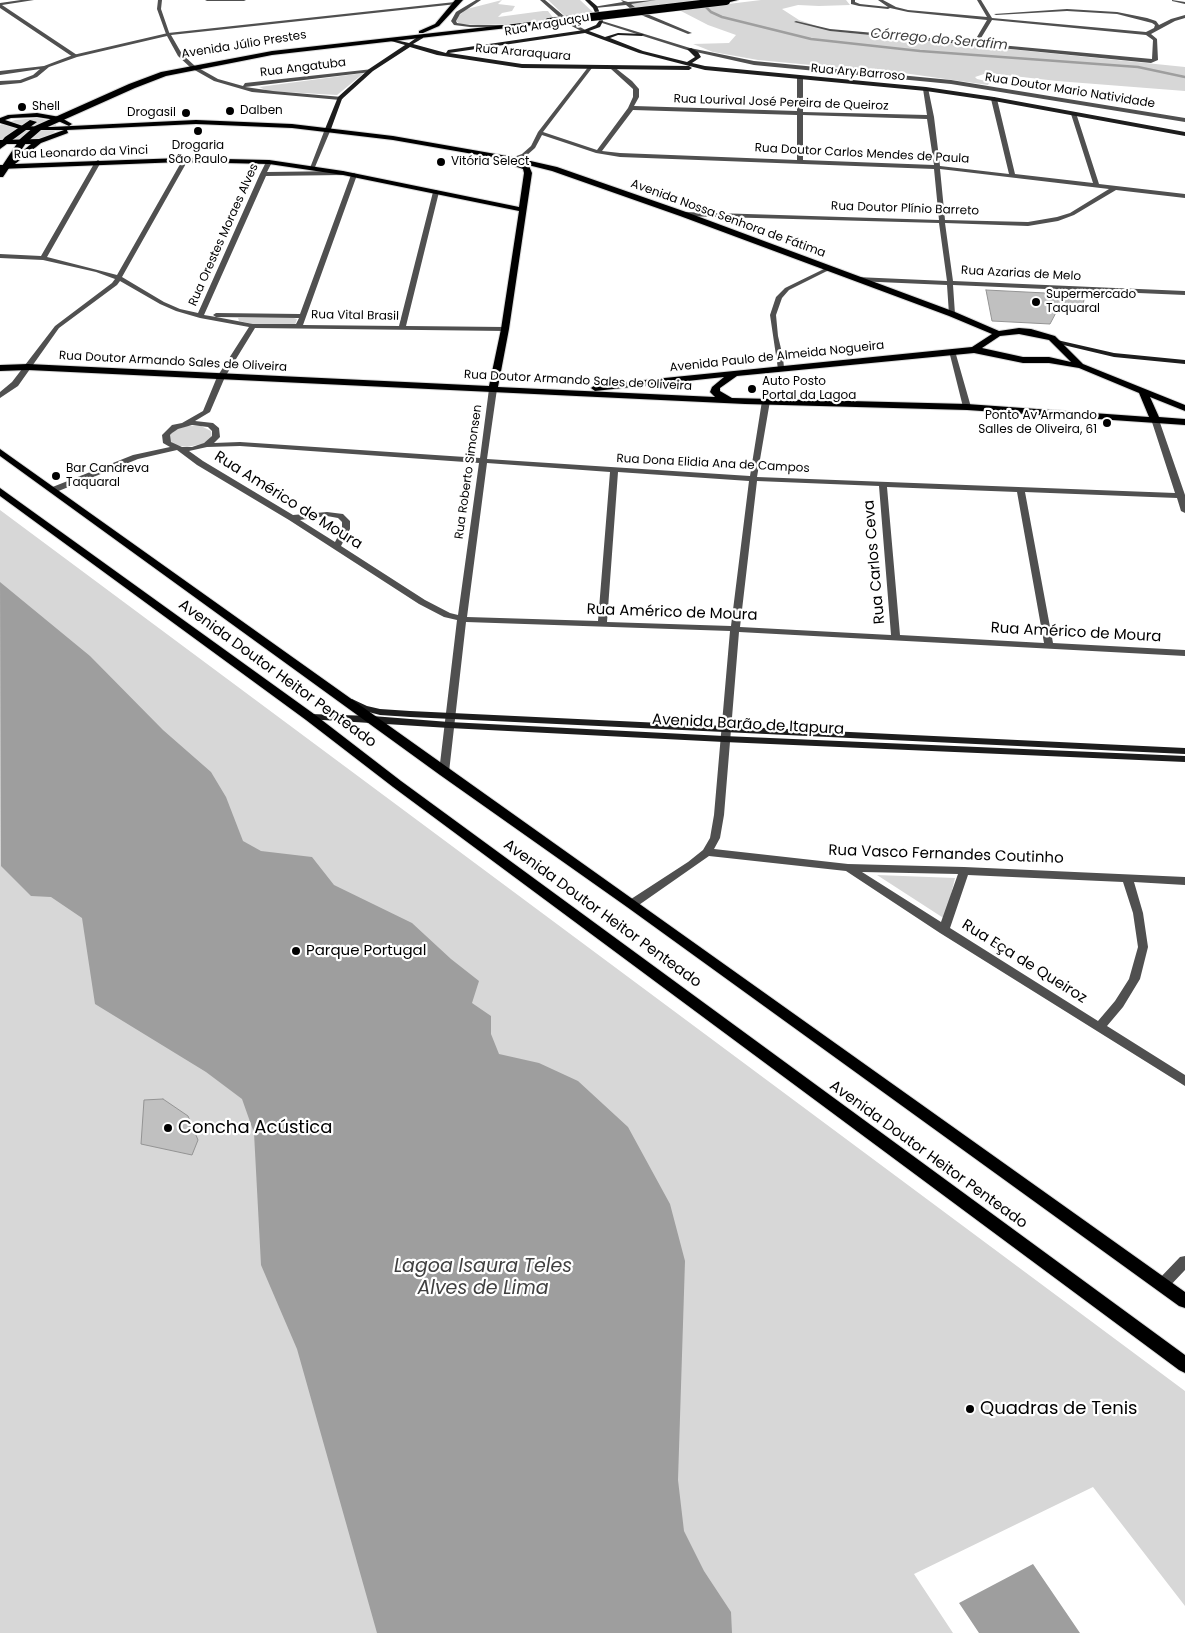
<!DOCTYPE html>
<meta charset="utf-8">
<style>
body{margin:0}
canvas{display:block;background:#fff}
</style>
<canvas width="1185" height="1633"></canvas>
<script>
const g = document.querySelector('canvas').getContext('2d');
g.lineJoin = 'round';
function fillPath(path, color) { g.fillStyle = color; g.fill(path, 'evenodd'); }
const toPath = rows => new Path2D(rows.map(r => 'M' + r).join(''));
function strokePath(path, color, width, dash) { g.strokeStyle = color; g.lineWidth = width; g.lineCap = dash ? 'butt' : 'round'; g.setLineDash(dash || []); g.stroke(path); }
function drawText(font, color, halo, rows, align = 'center') {
  g.font = font + ' Poppins,sans-serif'; g.lineWidth = 4.5; g.setLineDash([]); g.textBaseline = 'middle'; g.strokeStyle = halo; g.fillStyle = color; for (const [text, x, y, turn = 0] of rows) {
    g.save(); g.translate(x, y); g.rotate((+turn || 0) * Math.PI / 180); g.textAlign = isNaN(turn) ? turn : align; if (halo) g.strokeText(text, 0, 0); g.fillText(text, 0, 0); g.restore();
  }
}
fillPath(toPath([
 [502,0,498,4,515,6,512,11,502,13,498,17,543,11,548,11,554,19,518,24,478,25,460,24,456,21,457,17,467,9],
 [548,0,580,0,595,14,566,17],
 [654,0,735,0,638,12,627,3],
 [761,0,846,0,850,5,819,6,798,5,782,9,799,20,832,31,1185,67,1185,91,1057,81,987,73,975,77,977,79,990,82,988,85,882,70,874,71,758,60,713,52,693,44,729,43,736,35,708,25,679,10],
 [364,73,337,95,268,91,259,87],
 [37,118,53,121,58,128,51,135,33,140,11,141,0,139,0,125,15,120],
 [238,318,294,318,297,319,295,325,253,324,239,321],
 [186,426,201,426,211,431,212,438,202,444,187,447,174,445,168,438,173,431],
 [0,510,1185,1391,1185,1606,1093,1487,914,1574,953,1633,0,1633],
 [877,875,955,878,945,919]
]), '#d7d7d7');
fillPath(toPath([
 [0,582,90,656,163,730,211,772,226,797,243,841,261,851,312,857,334,885,412,923,451,959,479,981,472,1003,491,1016,491,1034,499,1054,539,1063,578,1081,628,1127,670,1204,685,1261,678,1480,684,1531,704,1571,731,1612,732,1633,377,1633,297,1349,261,1265,254,1133,242,1099,206,1072,95,1004,82,918,51,897,31,896,1,866],
 [1033,1564,1080,1633,979,1633,959,1603]
]), '#9e9e9e');
strokePath(toPath([
 [699,0,711,12,722,17,811,39,920,51,1138,67,1185,77]
]), '#9e9e9e', 2.5);
const building = toPath([
 [986,290,1085,295,1082,309,1059,307,1050,324,992,321,986,290],
 [163,1099,188,1116,198,1140,192,1155,141,1144,144,1100,163,1099]
]);
fillPath(building, '#c0c0c0');
strokePath(building, '#949494', 1);
const primary = toPath([
 [37,113,60,117,72,124,69,126,56,120,37,117,11,118,5,120,23,126,51,127,196,120,292,124,393,136,513,157,557,167,686,212,955,312,999,331,1019,328,1031,329,1055,336,1083,364,1185,405,1185,411,1150,397,1159,417,1185,419,1185,425,967,410,745,404,28,370,0,371,0,365,28,364,489,386,501,329,519,211,343,175,269,164,181,162,0,169,0,165,6,165,31,144,0,144,0,140,39,139,64,130,23,130,0,123,0,118,8,115,37,113],
 [196,124,292,128,393,140,513,161,510,163,511,165,523,169,524,173,519,207,343,171,269,160,181,158,15,164,41,143,68,133,67,130,196,124],
 [520,163,552,171,680,216,949,316,992,334,972,347,595,385,591,388,595,391,724,377,712,387,710,392,715,397,498,387,509,329,532,173,529,166,520,163],
 [1019,334,1049,340,1071,362,1049,357,1023,357,982,348,1000,336,1019,334],
 [974,353,1023,363,1049,363,1079,368,1139,393,1149,417,967,404,732,398,720,391,720,388,737,376,974,353],
 [0,449,1185,1292,1185,1308,1179,1306,627,907,440,775,0,456,0,449],
 [0,488,314,714,401,781,1185,1355,1185,1373,1179,1370,393,787,306,720,0,496,0,488]
]);
const trunk = toPath([
 [455,0,463,0,439,26,423,33,419,33,419,31,435,24,455,0],
 [723,0,738,0,726,3,723,0],
 [549,20,551,21,551,23,272,55,166,76,135,88,41,130,26,143,3,177,0,177,0,169,20,139,35,126,129,84,161,72,272,51,549,20],
 [30,120,37,122,0,149,0,143,5,137,30,120]
]);
strokePath(primary, '#dbdbdb', 2);
strokePath(trunk, '#dbdbdb', 2);
fillPath(toPath([
 [21,0,34,0,2,5,77,55,77,57,73,57,0,8,0,3,21,0],
 [158,0,162,0,161,9,170,35,166,34,157,9,158,0],
 [205,0,246,0,244,1,207,1,205,0],
 [621,0,628,2,656,0,631,4,640,11,692,33,688,34,636,13,626,5,595,8,593,7,623,2,621,0],
 [851,0,855,0,855,2,860,4,888,7,878,0,883,0,896,7,908,10,987,17,977,0,981,0,992,18,1146,32,1154,28,1155,25,1152,23,1117,14,1067,11,996,15,994,14,1067,9,1117,12,1147,18,1156,21,1159,25,1171,19,1185,15,1185,18,1175,21,1151,34,1157,39,1158,60,1151,63,830,31,794,22,796,21,830,29,974,42,987,20,908,12,890,8,888,9,859,6,851,4,851,0],
 [992,20,1146,35,1153,40,1152,59,978,43,992,20],
 [1172,0,1185,2,1185,4,1172,1,1172,0],
 [599,20,690,48,754,61,951,80,1185,118,1185,122,951,84,754,65,687,50,599,22,599,20],
 [589,66,592,68,543,132,597,150,628,108,633,97,633,89,611,69,613,66,632,81,639,89,639,97,634,106,797,111,797,78,800,76,803,78,803,112,927,115,923,89,928,88,934,117,940,166,1009,174,991,99,994,97,997,99,1015,174,1093,183,1071,114,1076,113,1099,184,1185,194,1185,198,1116,190,1074,215,1058,221,1028,226,945,223,953,281,1185,291,1185,295,953,285,955,314,952,316,949,314,947,285,856,281,853,279,856,277,947,281,939,223,683,216,680,214,683,212,939,220,934,169,620,157,596,153,542,135,535,148,526,156,511,160,511,158,522,154,531,146,538,132,589,66],
 [633,110,797,115,797,160,620,153,602,151,633,110],
 [803,115,927,119,934,165,803,160,803,115],
 [940,169,1109,189,1070,213,1057,217,1028,222,945,220,940,169],
 [328,127,331,129,315,167,310,168,325,129,328,127],
 [183,159,188,160,122,277,164,302,180,309,198,313,260,174,266,162,269,160,272,162,267,172,343,171,346,173,343,175,266,176,204,315,216,317,213,315,216,313,300,314,351,175,354,173,357,175,303,325,399,326,433,192,436,190,439,192,406,326,505,327,508,329,505,331,255,328,225,377,210,412,195,421,213,423,219,428,220,437,214,443,240,442,480,458,489,389,493,387,497,389,487,459,750,476,762,401,766,399,770,401,757,477,1175,493,1151,419,1155,417,1158,417,1185,495,1185,513,1181,511,1177,498,1025,492,1053,643,1185,650,1185,656,739,632,724,815,720,838,714,849,848,864,964,867,1185,877,1185,885,1134,882,1143,913,1148,947,1140,979,1123,1007,1107,1026,1185,1075,1185,1086,940,933,846,871,709,856,636,907,628,907,627,904,628,901,688,862,703,850,710,838,714,815,730,631,466,622,449,772,444,775,439,772,457,620,444,617,419,604,289,520,197,465,177,450,138,459,56,492,50,492,50,488,133,455,170,447,163,443,162,435,172,425,182,423,203,411,217,377,249,327,200,318,176,311,160,304,120,281,117,285,59,328,18,386,0,398,0,392,12,382,55,326,112,283,115,279,96,272,43,260,0,258,0,254,41,256,95,162,98,160,101,162,47,257,117,275,183,159],
 [216,317,299,318,296,324,253,324,216,317],
 [192,425,208,427,212,431,212,436,204,443,192,447,182,447,171,442,170,435,172,433,178,429,192,425],
 [240,446,479,463,458,615,450,613,425,600,341,546,350,529,350,521,343,514,327,512,293,515,203,461,189,451,207,447,240,446],
 [487,463,610,472,598,621,467,617,487,463],
 [618,472,749,481,731,626,607,622,618,472],
 [757,481,879,486,891,635,740,627,757,481],
 [887,487,1017,492,1044,643,900,635,887,487],
 [327,516,338,518,342,522,342,529,335,542,300,520,327,516],
 [862,872,958,874,941,922,862,872],
 [968,875,1123,882,1133,913,1138,947,1129,979,1115,1001,1098,1021,950,928,968,875],
 [826,268,831,269,789,290,782,298,776,315,778,336,783,357,784,368,778,369,770,315,776,297,785,288,826,268],
 [950,350,955,351,971,407,970,409,963,407,949,351,950,350],
 [1185,1256,1185,1270,1167,1289,1162,1291,1157,1289,1155,1285,1157,1281,1180,1257,1185,1256]
]), '#505050');
fillPath(toPath([
 [476,0,481,0,460,14,456,21,457,23,470,25,511,25,513,27,470,27,454,25,451,21,456,12,476,0],
 [540,0,545,0,570,21,587,31,583,32,566,23,540,0],
 [455,2,457,4,171,35,182,54,195,66,218,79,243,86,245,83,373,69,371,72,245,87,273,91,342,97,343,98,340,100,252,92,214,81,191,68,178,56,167,36,77,57,49,67,37,77,21,83,0,85,0,81,20,80,33,75,40,69,0,75,0,71,44,66,73,55,168,33,455,2]
]), '#505050');
fillPath(toPath([
 [585,0,590,0,597,6,603,21,600,27,589,31,605,37,618,33,644,34,642,36,618,35,610,38,643,51,687,62,695,57,687,49,691,48,698,52,701,57,692,63,705,66,926,87,994,97,1185,132,1185,136,994,101,926,91,705,70,639,53,585,33,449,53,522,64,689,66,692,68,689,70,522,68,437,55,410,47,373,71,342,99,331,129,328,131,325,129,338,97,369,69,405,45,391,41,391,39,409,43,419,36,423,36,423,38,413,44,446,53,448,50,584,30,596,25,599,21,593,8,585,0],
 [1057,340,1114,353,1185,360,1185,364,1114,357,1055,343,1054,342,1057,340],
 [352,699,367,706,380,709,410,711,1185,748,1185,754,410,717,380,715,361,710,349,704,347,702,352,699],
 [310,714,372,716,449,722,724,736,1185,756,1185,762,724,742,449,728,307,719,305,717,310,714]
]), '#1d1d1d');
fillPath(primary, '#000');
fillPath(trunk, '#000');
const trunkBridge = toPath([
 [549,22,726,1]
]);
strokePath(trunkBridge, '#dbdbdb', 9, []);
strokePath(trunkBridge, '#000', 8);
for (const [x, y, r, color] of [
 [22,107,5,"#000"],
 [230,111,5,"#000"],
 [186,113,5,"#000"],
 [198,131,5,"#000"],
 [441,162,5,"#000"],
 [1036,302,5,"#000"],
 [752,389,5,"#000"],
 [1107,423,5,"#000"],
 [56,476,5,"#000"],
 [296,951,5,"#000"],
 [168,1128,5,"#000"],
 [970,1409,5,"#000"]
]) { const dot = new Path2D(); dot.arc(x, y, r, 0, 2 * Math.PI); g.fillStyle = color; g.fill(dot); strokePath(dot, '#fff', 2); }
drawText('12px', '#000', '#fff', [
 ["Rua Araguaçu",547,25,-10],
 ["Avenida Júlio Prestes",244,45,-9],
 ["Rua Araraquara",523,53,5],
 ["Rua Angatuba",303,68,-7],
 ["Rua Ary Barroso",858,73,5],
 ["Rua Doutor Mario Natividade",1070,91,9],
 ["Rua Lourival José Pereira de Queiroz",781,103,2],
 ["Rua Leonardo da Vinci",81,153,-2],
 ["Rua Doutor Carlos Mendes de Paula",862,154,3],
 ["Rua Doutor Plínio Barreto",905,209,2],
 ["Avenida Nossa Senhora de Fátima",728,219,20],
 ["Rua Orestes Moraes Alves",224,235,-66],
 ["Rua Azarias de Melo",1021,274,3],
 ["Rua Vital Brasil",355,316,1],
 ["Avenida Paulo de Almeida Nogueira",777,357,-6],
 ["Rua Doutor Armando Sales de Oliveira",173,362,3],
 ["Rua Doutor Armando Sales de Oliveira",578,381,3],
 ["Rua Dona Elidia Ana de Campos",713,464,3],
 ["Rua Roberto Simonsen",469,472,-82]
]);
drawText('12px', '#000', '#fff', [
 ["Shell",32,107],
 ["Dalben",240,111],
 ["Drogasil",176,113,"right"],
 ["Drogaria",198,146,"center"],
 ["São Paulo",198,160,"center"],
 ["Vitória Select",451,162],
 ["Supermercado",1046,295],
 ["Taquaral",1046,309],
 ["Auto Posto",762,382],
 ["Portal da Lagoa",762,396],
 ["Ponto Av Armando",1097,416,"right"],
 ["Salles de Oliveira, 61",1097,430,"right"],
 ["Bar Candreva",66,469],
 ["Taquaral",66,483]
], 'left');
drawText('italic 14px', '#3f3f3f', '#fff', [
 ["Córrego do Serafim",939,40,5]
]);
drawText('15px', '#000', '#fff', [
 ["Rua Américo de Moura",288,501,32],
 ["Rua Carlos Ceva",875,562,-95],
 ["Rua Américo de Moura",672,613,2],
 ["Rua Américo de Moura",1076,633,3],
 ["Avenida Doutor Heitor Penteado",277,674,36],
 ["Avenida Barão de Itapura",748,725,3],
 ["Rua Vasco Fernandes Coutinho",946,855,2],
 ["Avenida Doutor Heitor Penteado",602,914,36],
 ["Rua Eça de Queiroz",1024,962,32],
 ["Avenida Doutor Heitor Penteado",928,1155,36]
]);
drawText('15px', '#000', '#fff', [
 ["Parque Portugal",306,951]
], 'left');
drawText('18px', '#000', '#fff', [
 ["Concha Acústica",178,1128],
 ["Quadras de Tenis",980,1409]
], 'left');
drawText('italic 19px', '#3f3f3f', '#fff', [
 ["Lagoa Isaura Teles",483,1267],
 ["Alves de Lima",483,1289]
]);
</script>
